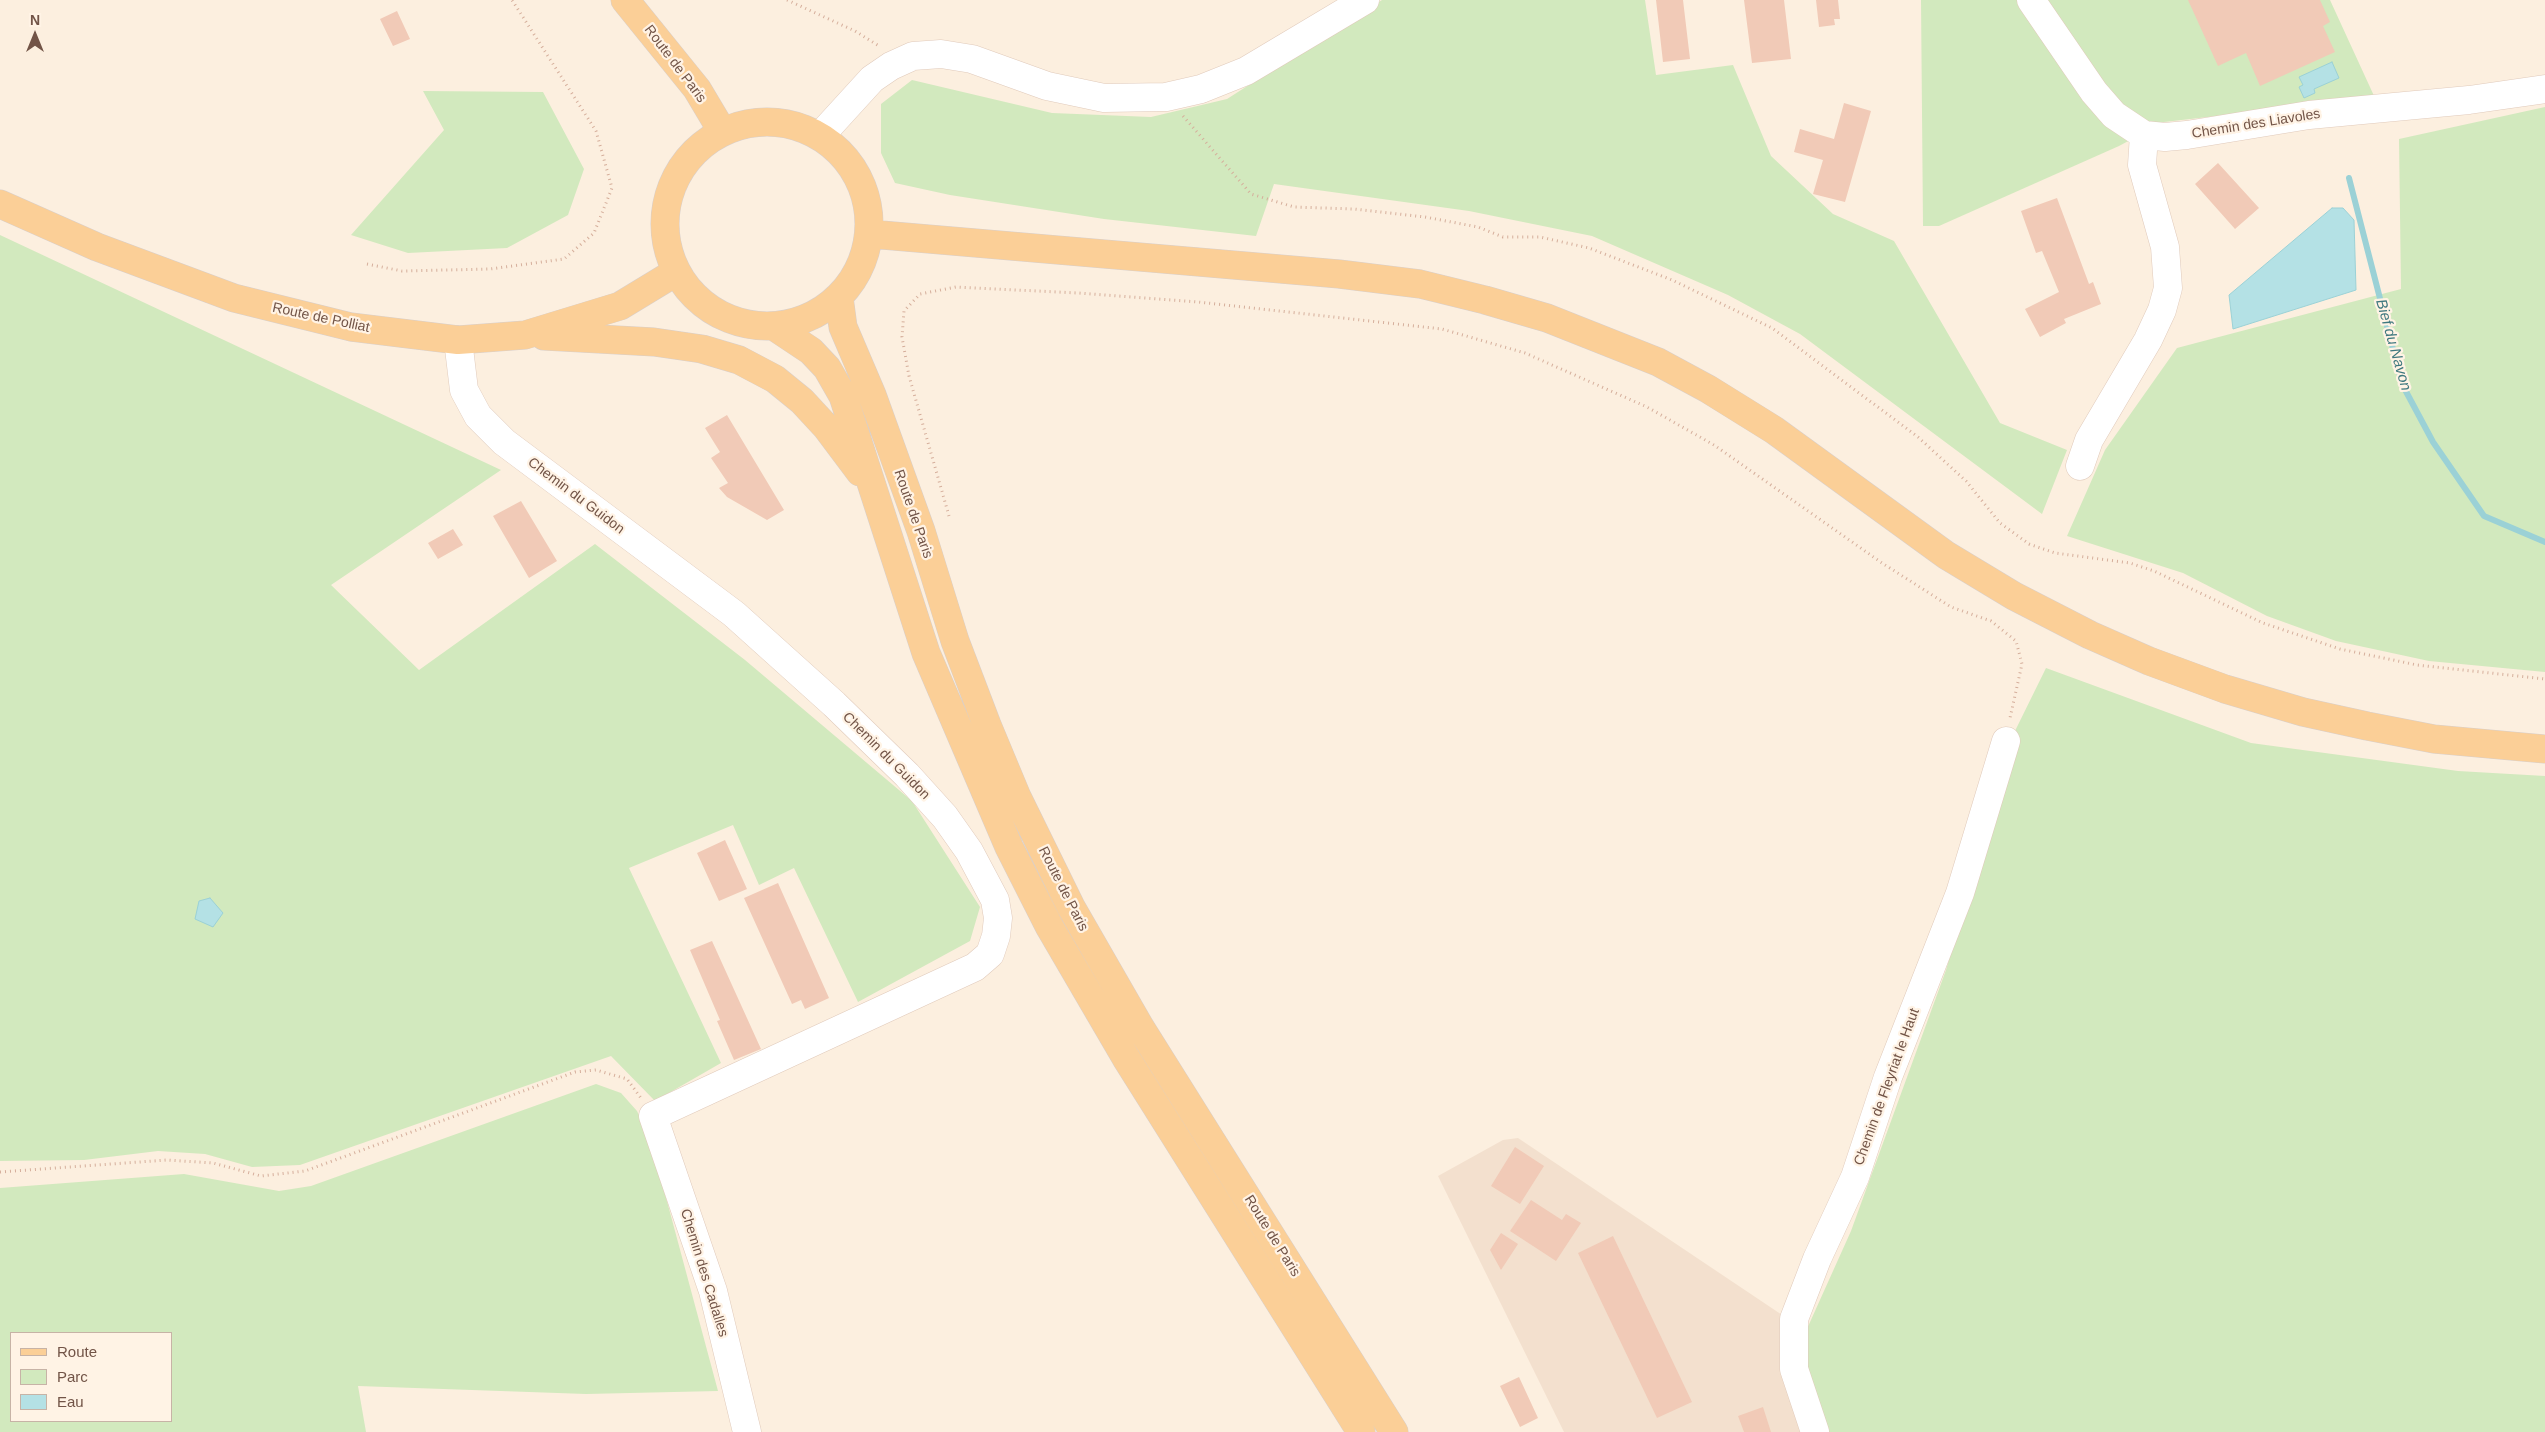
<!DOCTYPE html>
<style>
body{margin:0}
#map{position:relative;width:2545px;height:1432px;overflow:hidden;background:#fcefdf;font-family:Helvetica,sans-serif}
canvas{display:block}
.legend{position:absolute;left:10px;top:1332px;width:162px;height:90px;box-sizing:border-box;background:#fff3e5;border:1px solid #c7b3a6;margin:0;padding:6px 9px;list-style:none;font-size:15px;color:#725447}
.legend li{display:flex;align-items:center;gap:10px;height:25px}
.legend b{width:25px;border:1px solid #c7b3a6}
.north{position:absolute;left:10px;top:10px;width:50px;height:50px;-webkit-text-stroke:4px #fff3e5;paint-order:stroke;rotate:0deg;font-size:14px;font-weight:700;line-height:20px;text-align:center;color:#725447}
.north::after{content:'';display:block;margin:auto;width:18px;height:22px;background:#725447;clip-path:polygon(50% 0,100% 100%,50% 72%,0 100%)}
</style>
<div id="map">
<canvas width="2545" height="1432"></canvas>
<ul class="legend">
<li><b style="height:6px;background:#fbcf97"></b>Route</li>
<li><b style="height:14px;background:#d2e9be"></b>Parc</li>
<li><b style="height:14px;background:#b4e1e5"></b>Eau</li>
</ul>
<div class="north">N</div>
</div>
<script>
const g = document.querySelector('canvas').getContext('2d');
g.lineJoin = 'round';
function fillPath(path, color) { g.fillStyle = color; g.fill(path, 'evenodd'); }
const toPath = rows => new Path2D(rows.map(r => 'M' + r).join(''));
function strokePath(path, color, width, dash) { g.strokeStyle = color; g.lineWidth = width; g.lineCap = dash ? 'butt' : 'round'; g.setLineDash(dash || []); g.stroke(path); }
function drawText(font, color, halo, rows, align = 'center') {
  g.font = font + ' Helvetica,sans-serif'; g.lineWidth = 4.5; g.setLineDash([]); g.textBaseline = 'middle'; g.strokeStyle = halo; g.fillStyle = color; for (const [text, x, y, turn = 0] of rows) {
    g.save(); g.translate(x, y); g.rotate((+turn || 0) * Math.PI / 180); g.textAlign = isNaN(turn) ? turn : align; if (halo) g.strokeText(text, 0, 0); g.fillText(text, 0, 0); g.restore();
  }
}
fillPath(toPath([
 [1518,1138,1806,1331,1824,1432,1564,1432,1438,1176,1503,1140]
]), '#f3e0ce');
fillPath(toPath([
 [1382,0,1645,0,1656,75,1733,65,1771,156,1833,214,1894,241,2000,423,2067,450,2042,514,1800,334,1728,295,1592,236,1469,211,1274,184,1256,236,1104,219,950,195,895,183,881,153,881,104,912,80,1052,113,1151,117,1227,99],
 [1921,0,2330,0,2375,98,2164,122,2119,146,1939,226,1923,226],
 [423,91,543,92,584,169,568,215,507,248,408,253,351,235,444,130],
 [2545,107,2545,672,2429,661,2336,641,2267,616,2183,573,2067,536,2105,450,2177,348,2401,289,2399,139],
 [0,235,501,470,331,585,419,670,595,544,745,660,912,801,980,907,970,941,858,1002,794,868,759,885,733,825,629,868,721,1063,655,1101,611,1056,300,1165,252,1167,205,1154,158,1151,84,1160,0,1161],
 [2046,668,2251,743,2458,771,2545,776,2545,1432,1824,1432,1807,1377,1806,1331,1851,1231,1946,970,2014,733],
 [596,1084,621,1093,637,1111,650,1138,718,1391,586,1394,358,1386,366,1432,0,1432,0,1188,184,1174,279,1191,311,1186],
 [11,1333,171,1333,171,1421,11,1421]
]), '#d2e9be');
const water = toPath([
 [2332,62,2339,78,2314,89,2315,93,2304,98,2299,87,2303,85,2299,77,2332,62],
 [2332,208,2343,208,2354,220,2356,290,2233,329,2229,295,2332,208],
 [210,898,223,913,213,927,195,919,199,901,210,898]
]);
fillPath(water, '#b4e1e5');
strokePath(water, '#9bd1d6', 1);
strokePath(toPath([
 [2349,178,2402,384,2433,442,2484,516,2545,542]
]), '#9bd1d6', 6);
fillPath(toPath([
 [1656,0,1683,0,1690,59,1663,62],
 [1744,0,1784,0,1791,59,1752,63],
 [1816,0,1838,0,1840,19,1834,19,1835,25,1819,27],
 [2188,0,2320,0,2330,22,2323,26,2335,52,2260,86,2246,53,2218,66],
 [397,11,410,39,393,46,380,19],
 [1844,103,1871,111,1845,202,1813,194,1823,160,1794,152,1800,129,1834,139],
 [2218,163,2259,208,2235,229,2195,184],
 [2057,198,2089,284,2093,282,2101,304,2064,319,2066,323,2040,337,2025,309,2059,292,2042,251,2036,253,2021,211],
 [727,415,784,510,767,520,727,497,719,488,728,483,711,458,720,452,705,428],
 [521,501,557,561,529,578,493,516],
 [453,529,463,545,438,559,428,543],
 [725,840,747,889,719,901,697,853],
 [778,883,829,998,805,1009,801,1000,792,1004,744,898],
 [712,941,761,1049,734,1060,717,1021,720,1020,690,950],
 [1515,1147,1544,1166,1520,1204,1491,1186],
 [1531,1200,1562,1220,1566,1214,1581,1223,1556,1261,1510,1231],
 [1501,1233,1518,1244,1501,1270,1490,1250],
 [1613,1236,1692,1402,1657,1418,1578,1253],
 [1519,1377,1538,1418,1520,1427,1500,1386],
 [1763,1407,1771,1432,1744,1432,1738,1416]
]), '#f1cab7');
const minor = toPath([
 [2031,0,2094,92,2114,115,2144,135,2165,137,2187,135,2309,115,2469,100,2545,89],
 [820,136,872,79,891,66,913,56,941,54,972,59,1047,86,1104,98,1166,97,1201,89,1246,71,1365,0],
 [458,340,464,390,478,416,504,442,734,614,834,704,907,775,945,817,969,851,995,900,998,918,996,936,990,954,975,967,653,1116,713,1291,747,1432],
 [2080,466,2089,440,2148,340,2162,310,2168,288,2165,247,2142,165,2144,135],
 [1815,1432,1794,1369,1794,1319,1817,1259,1855,1177,1888,1077,1960,893,2006,741]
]);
const major = toPath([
 [625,0,697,89,722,131],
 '665 224a102 102 0 1 1 204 0a102 102 0 1 1-204 0Z',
 [0,204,97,247,234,298,351,327,458,340,525,335,620,306,676,272],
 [870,234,1339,274,1420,284,1485,300,1547,318,1658,362,1708,389,1774,430,1946,555,2014,596,2090,635,2149,661,2225,689,2303,712,2367,726,2434,739,2545,749],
 [839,297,843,327,872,395,921,531,955,641,987,725,1017,797,1071,907,1140,1027,1394,1432],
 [775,327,811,351,827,368,843,396,926,653,1009,847,1049,926,1126,1058,1361,1432],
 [544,336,654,342,702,349,739,360,775,379,802,401,827,428,860,472]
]);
strokePath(minor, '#e0cabb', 29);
strokePath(major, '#d8cfcb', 29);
strokePath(toPath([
 [787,0,855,31,879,46],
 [1183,116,1251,194,1294,207,1354,209,1425,217,1478,227,1503,237,1540,237,1589,248,1672,280,1772,328,1918,437,1966,481,2000,523,2029,544,2055,553,2130,563,2154,571,2263,623,2340,649,2417,665,2545,679],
 [367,264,402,271,490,269,564,259,594,233,612,188,596,131,512,0],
 [949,516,909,376,902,337,904,311,920,294,956,287,1078,293,1198,302,1442,329,1525,353,1647,407,1714,445,1882,563,1951,607,1991,621,2016,641,2022,664,2010,718],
 [0,1172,167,1160,213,1163,261,1176,305,1171,575,1072,596,1070,627,1079,641,1098]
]), '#d5ae9b', 3, [1, 4]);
strokePath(minor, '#fff', 28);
strokePath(major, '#fbcf97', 28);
drawText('14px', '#725447', '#fff3e5', [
 ["Route de Paris",675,64,53],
 ["Chemin des Liavoles",2256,124,-9],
 ["Route de Polliat",321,318,12],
 ["Chemin du Guidon",576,496,37],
 ["Route de Paris",913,514,71],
 ["Chemin du Guidon",886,756,45],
 ["Route de Paris",1063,889,63],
 ["Chemin de Fleyriat le Haut",1887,1087,-70],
 ["Route de Paris",1272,1236,58],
 ["Chemin des Cadalles",704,1273,73]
]);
drawText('italic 15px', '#3f787f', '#fff3e5', [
 ["Bief du Navon",2393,345,74]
]);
</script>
